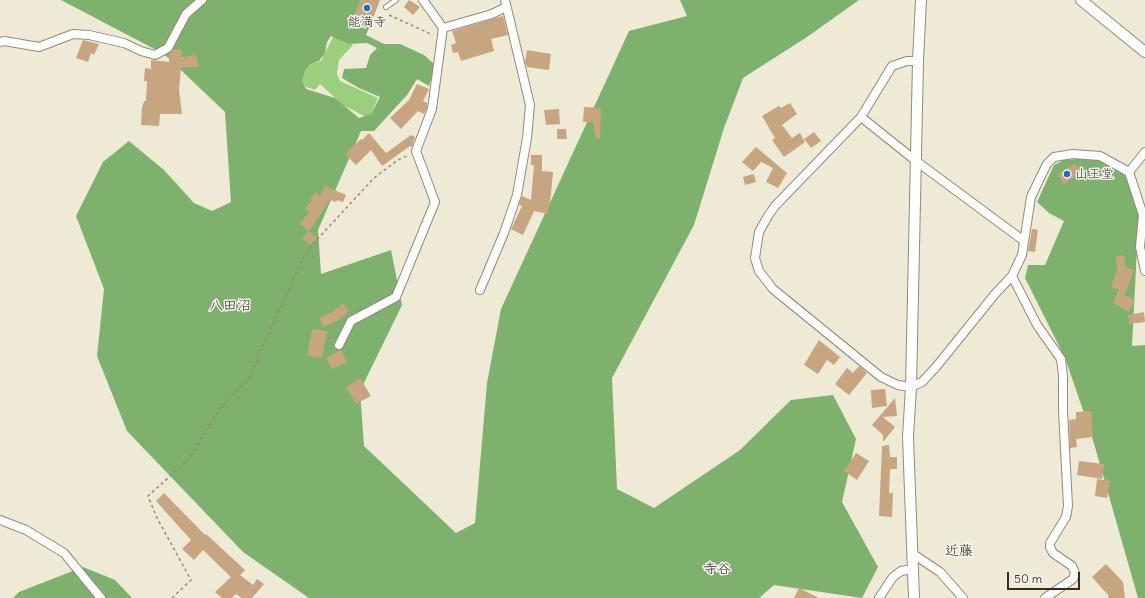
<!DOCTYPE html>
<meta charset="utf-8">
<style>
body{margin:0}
#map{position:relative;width:1145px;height:598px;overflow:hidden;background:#eeead5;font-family:Delius,sans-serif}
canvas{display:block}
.scale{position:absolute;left:1007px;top:572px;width:73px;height:18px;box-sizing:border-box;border:2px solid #3b2a1e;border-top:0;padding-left:5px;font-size:12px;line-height:14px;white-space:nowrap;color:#3b2a1e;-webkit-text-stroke:3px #f6f6f2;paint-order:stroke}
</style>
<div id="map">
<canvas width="1145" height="598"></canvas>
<div class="scale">50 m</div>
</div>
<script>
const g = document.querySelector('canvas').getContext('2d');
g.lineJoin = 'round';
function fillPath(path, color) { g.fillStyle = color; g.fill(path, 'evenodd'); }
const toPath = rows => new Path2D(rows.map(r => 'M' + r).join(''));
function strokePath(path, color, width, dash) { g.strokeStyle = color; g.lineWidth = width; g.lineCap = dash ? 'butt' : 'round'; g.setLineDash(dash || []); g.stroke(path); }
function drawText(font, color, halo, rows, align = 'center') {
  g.font = font + ' Delius,"Klee One",sans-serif'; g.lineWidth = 3; g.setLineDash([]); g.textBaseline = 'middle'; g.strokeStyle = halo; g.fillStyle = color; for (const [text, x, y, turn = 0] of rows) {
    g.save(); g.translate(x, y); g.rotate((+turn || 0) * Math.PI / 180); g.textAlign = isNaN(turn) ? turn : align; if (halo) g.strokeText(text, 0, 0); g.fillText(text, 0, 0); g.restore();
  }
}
fillPath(toPath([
 [335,33,353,45,339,60,337,74,340,81,378,98,371,114,366,117,343,105,320,84,315,90,304,86,302,81,305,71,309,65,321,61]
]), '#9cce7e');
fillPath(toPath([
 [61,0,360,0,371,23,366,35,384,44,400,44,424,55,435,65,429,86,417,79,407,95,374,131,361,131,318,230,321,274,391,250,402,305,360,391,364,446,456,533,475,523,487,383,501,309,629,31,687,16,680,0,859,0,807,37,743,78,724,128,694,225,612,378,617,489,654,508,740,450,791,400,833,395,856,439,842,502,878,567,862,598,774,585,759,598,309,598,243,552,127,431,97,356,104,289,76,216,103,162,129,141,164,170,194,203,212,211,231,202,225,112,164,54],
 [331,36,349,44,367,43,377,48,370,55,366,68,344,69,342,78,359,88,380,97,371,114,359,118,335,98,306,89,302,81,305,71,309,65,319,61,325,53,327,42],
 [1077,159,1098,160,1116,169,1125,176,1134,191,1139,209,1132,346,1145,345,1145,598,1138,598,1091,433,1065,358,1025,278,1028,265,1045,265,1064,221,1049,213,1037,202,1054,165,1064,160],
 [83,567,115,580,132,598,13,598,19,592]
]), '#7db16d');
fillPath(toPath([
 [360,0,380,0,371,23,354,16],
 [409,0,420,7,413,15,404,7],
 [503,16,508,35,491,39,494,51,461,61,458,52,453,53,451,45,456,43,452,31],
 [83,40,99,44,94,55,91,53,88,62,76,58],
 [173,49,182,50,181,57,197,55,198,67,181,68,179,90,182,114,160,114,159,126,141,125,142,108,144,101,146,101,147,81,144,81,145,68,151,69,151,60,169,62,169,54],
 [527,50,551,54,549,70,527,67,525,62],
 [417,84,429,89,423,101,427,103,427,108,424,114,418,111,401,129,390,118,409,100],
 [790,103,797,114,782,125,792,138,800,133,805,142,784,157,772,140,775,138,762,116,779,106,781,108],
 [584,107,601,108,600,138,596,139,593,122,583,122],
 [559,109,560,124,546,125,544,110],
 [557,129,566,129,567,139,557,139],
 [814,132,821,141,811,148,804,139],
 [369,133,386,153,411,135,415,137,412,147,410,146,382,166,371,150,356,165,345,154,361,139,362,140],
 [756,147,787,173,778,188,766,182,773,168,761,162,753,171,742,162],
 [531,155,542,155,542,171,553,172,551,194,548,214,534,211,523,235,511,229,522,206,519,205,522,196,531,200,534,165,531,165],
 [1075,164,1079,170,1074,173,1076,176,1064,184,1058,174],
 [754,174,756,182,745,185,743,177],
 [325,186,346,195,343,202,337,200,336,202,330,200,309,231,317,238,310,245,302,238,308,231,300,224,309,212,305,209,312,200,310,199,315,192,320,196],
 [1032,229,1038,230,1035,252,1028,251],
 [1124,255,1126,267,1134,270,1125,295,1135,300,1129,312,1113,303,1119,290,1111,287,1117,270,1116,256],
 [343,303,349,311,339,320,323,327,319,318,331,313],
 [1144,312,1145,322,1129,324,1128,315],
 [312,329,327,331,322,358,307,356],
 [819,340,840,357,834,365,827,360,818,374,804,365],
 [341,350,347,362,332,369,326,358],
 [859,366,867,373,849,395,835,384,847,368,853,373],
 [360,378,371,396,356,404,346,387],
 [885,389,887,406,872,408,871,390],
 [895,398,897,416,883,417,895,427,883,442,883,435,872,425],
 [1091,411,1093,437,1076,439,1077,447,1070,448,1069,420,1076,419,1076,412],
 [889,445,890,457,897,457,897,469,890,469,889,493,893,493,892,517,879,516,882,446],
 [856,453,869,461,857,480,844,471],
 [1079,461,1104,464,1102,479,1077,475],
 [1097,479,1110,481,1107,498,1095,496],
 [164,493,205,535,206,534,245,570,240,575,253,585,257,579,264,584,252,598,242,598,236,594,232,598,222,598,215,592,231,577,203,550,194,560,182,549,191,540,156,501],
 [1106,564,1123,582,1125,598,1109,598,1108,595,1092,577],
 [799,588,819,598,794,598]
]), '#c7a580');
const service = toPath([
 [386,7,396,0]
]);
const minor = toPath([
 [443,28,492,14,506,7],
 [0,42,4,41,39,47,73,34,89,35,124,43,141,51,155,55,168,48,186,14,202,0],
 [918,61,907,61,892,66,861,117,775,206,768,216,759,232,755,258,759,271,773,289,881,377,898,385,911,387,922,382,936,367,995,294,1012,276,1022,255,1031,197,1040,178,1047,164,1054,157,1073,154,1100,156,1129,172,1143,215,1140,247,1145,271],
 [861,117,916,161,1024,241],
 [1129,172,1145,152],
 [1012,276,1037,325,1061,359,1063,376,1063,411,1068,506,1066,517,1050,543,1050,547,1053,553,1072,566,1075,573,1073,579,1045,598],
 [480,290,504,233,517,195,527,138,530,105,505,0],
 [339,345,351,321,396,297,435,202,416,151,432,109,443,28,423,0],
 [0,520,26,530,64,553,101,598],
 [913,554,940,572,963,598],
 [879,598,893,577,901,571,913,569]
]);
const tertiary = toPath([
 [1081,0,1145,52],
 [914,598,908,437,911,387,918,61,921,0]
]);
strokePath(service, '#948a7a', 6);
strokePath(minor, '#948a7a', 10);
strokePath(tertiary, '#948a7a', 12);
strokePath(toPath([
 [389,15,433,35],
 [172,598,191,580,157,518,148,496,189,459,219,410,249,377,303,258,311,246,374,178,398,160,409,155]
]), '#948a7a', 1.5, [3, 3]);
strokePath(service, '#fff', 4);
strokePath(minor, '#fff', 8);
strokePath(tertiary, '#fff', 10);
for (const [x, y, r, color] of [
 [367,8,4,"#1f6fb2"],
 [1067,174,4,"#1f6fb2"]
]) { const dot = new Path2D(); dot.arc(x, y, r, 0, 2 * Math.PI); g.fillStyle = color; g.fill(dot); strokePath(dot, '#f6f6f2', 1.5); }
drawText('13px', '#3b2a1e', '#f6f6f2', [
 ["能満寺",367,22],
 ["山王堂",1075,174,"left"]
]);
drawText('14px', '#3b2a1e', '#f6f6f2', [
 ["八田沼",230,306],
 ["近藤",959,551],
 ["寺谷",717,569]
]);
</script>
